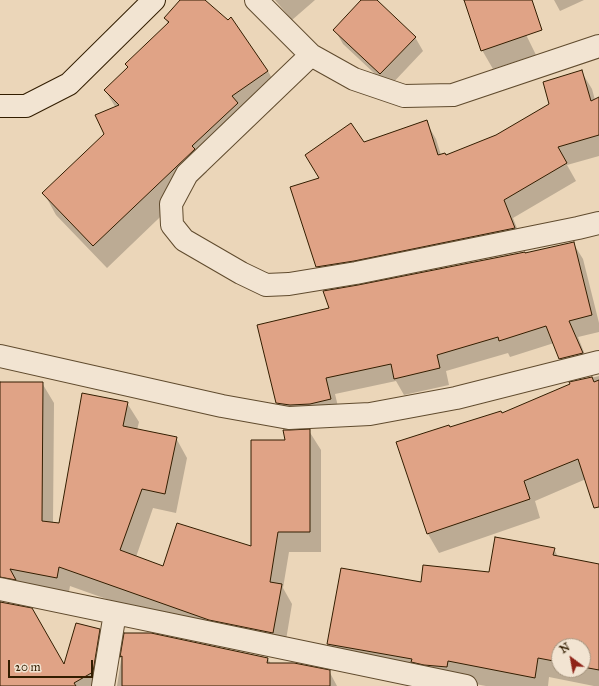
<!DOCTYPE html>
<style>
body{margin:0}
#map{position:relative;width:599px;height:686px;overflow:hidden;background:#ebd6b9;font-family:"IM FELL Great Primer",serif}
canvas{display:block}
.north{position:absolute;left:551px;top:638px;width:40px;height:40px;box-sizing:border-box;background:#f2e4d2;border:1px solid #a5947e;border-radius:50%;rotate:328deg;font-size:11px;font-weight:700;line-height:16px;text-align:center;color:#321d00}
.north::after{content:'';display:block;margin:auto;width:14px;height:18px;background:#8f2418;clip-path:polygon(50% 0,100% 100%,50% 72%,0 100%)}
.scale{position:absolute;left:8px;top:660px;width:85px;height:18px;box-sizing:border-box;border:2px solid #321d00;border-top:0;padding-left:5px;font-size:12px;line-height:14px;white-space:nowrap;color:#321d00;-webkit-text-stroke:3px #f2e4d2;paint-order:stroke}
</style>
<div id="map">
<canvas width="599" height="686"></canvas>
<div class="north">N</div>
<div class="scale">20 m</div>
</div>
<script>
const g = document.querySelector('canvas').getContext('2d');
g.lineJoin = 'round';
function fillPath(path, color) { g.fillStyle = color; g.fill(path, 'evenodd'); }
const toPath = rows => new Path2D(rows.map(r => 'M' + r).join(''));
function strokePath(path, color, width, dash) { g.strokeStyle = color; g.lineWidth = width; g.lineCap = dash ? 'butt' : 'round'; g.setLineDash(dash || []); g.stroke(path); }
fillPath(toPath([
 [181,0,203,0,228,21,231,19,268,71,280,94,205,169,207,172,107,268,56,215,44,193,105,135,116,108,105,90,128,68,126,64,168,24,165,18],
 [275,0,315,0,292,20],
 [363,0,375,0,415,37,423,51,389,87,343,44,335,30],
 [464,0,509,0,536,55,493,69,482,50],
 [554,0,584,0,560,11],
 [581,71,592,89,595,100,599,98,599,156,567,165,576,181,513,218,524,246,327,284,317,267,320,179,363,143,426,122,436,139,441,155,446,156,496,136,551,105],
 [573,243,583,259,599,323,599,332,578,337,591,370,570,375,560,359,554,343,510,357,508,353,446,371,449,385,404,395,396,381,335,394,340,415,287,419,277,403,330,309,525,254],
 [599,376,599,505,586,479,535,501,540,518,439,553,428,534,450,428,502,414,571,385,570,383],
 [0,383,42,383,54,403,53,523,59,524,127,403,139,422,137,430,176,438,187,458,176,513,153,508,136,557,164,567,252,548,287,441,309,431,321,450,321,552,289,552,283,588,292,604,284,652,128,606,126,604,126,606,70,586,68,597,2,600,1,603,64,667,98,630,110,649,96,686,1,686,0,676],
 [554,549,558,557,599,565,599,686,594,686,549,677,548,686,486,686,459,681,340,664,328,644,422,583,489,574],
 [559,646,583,646,583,670,559,670],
 [125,634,268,659,271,664,329,671,337,686,117,686]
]), '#0003');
const building = toPath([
 [180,0,205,0,228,20,231,17,268,71,232,96,238,103,192,146,195,149,93,246,42,193,104,134,95,115,119,105,104,90,128,67,125,64,169,22,164,18,180,0],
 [361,0,377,0,416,37,380,74,333,30,361,0],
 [464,0,532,0,542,30,481,51,464,0],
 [582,70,591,101,599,97,599,135,558,147,567,163,504,200,515,228,354,261,316,267,290,187,319,178,305,155,351,123,364,142,427,120,438,155,445,153,446,155,496,135,549,104,543,82,582,70],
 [574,242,592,315,569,321,583,353,559,359,546,326,499,341,498,337,437,355,440,368,394,379,391,364,326,378,331,399,310,404,290,405,276,403,257,325,329,308,323,291,358,285,525,252,525,253,574,242],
 [592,377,594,382,599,380,599,507,594,508,578,459,524,481,530,499,427,534,396,442,449,425,450,427,501,411,502,413,570,384,569,382,592,377],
 [0,382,43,382,42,521,59,523,82,393,128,402,123,426,177,437,165,494,142,489,120,550,163,566,177,523,251,546,251,440,285,440,283,430,290,430,310,429,310,532,278,532,270,582,282,584,273,633,209,620,59,567,57,578,10,569,16,580,0,577,0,382],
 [495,537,555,548,553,555,599,564,599,670,583,667,583,646,559,646,559,662,538,658,535,678,448,661,447,667,424,665,411,662,412,659,327,644,341,568,421,582,423,565,489,572,495,537],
 [0,602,32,608,64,664,76,623,100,629,93,672,74,683,76,686,0,686,0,602],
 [124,633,151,633,268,658,267,663,294,663,330,670,330,686,122,686,122,656,120,657,124,633]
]);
fillPath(building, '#e0a386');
strokePath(building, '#321d00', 1);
const street = toPath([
 [256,0,311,55,354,79,404,96,453,95,599,46],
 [311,55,187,174,171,204,172,225,184,240,241,273,266,285,289,284,356,273,578,228,599,223],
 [0,356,222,406,289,418,370,414,456,398,599,362],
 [0,589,466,686],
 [103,686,115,613]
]);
const secondary = toPath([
 [0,106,26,106,69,84,154,0]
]);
strokePath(street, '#604b2e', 24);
strokePath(secondary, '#321d00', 24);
strokePath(street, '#f2e4d2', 22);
strokePath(secondary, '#f2e4d2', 22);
</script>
